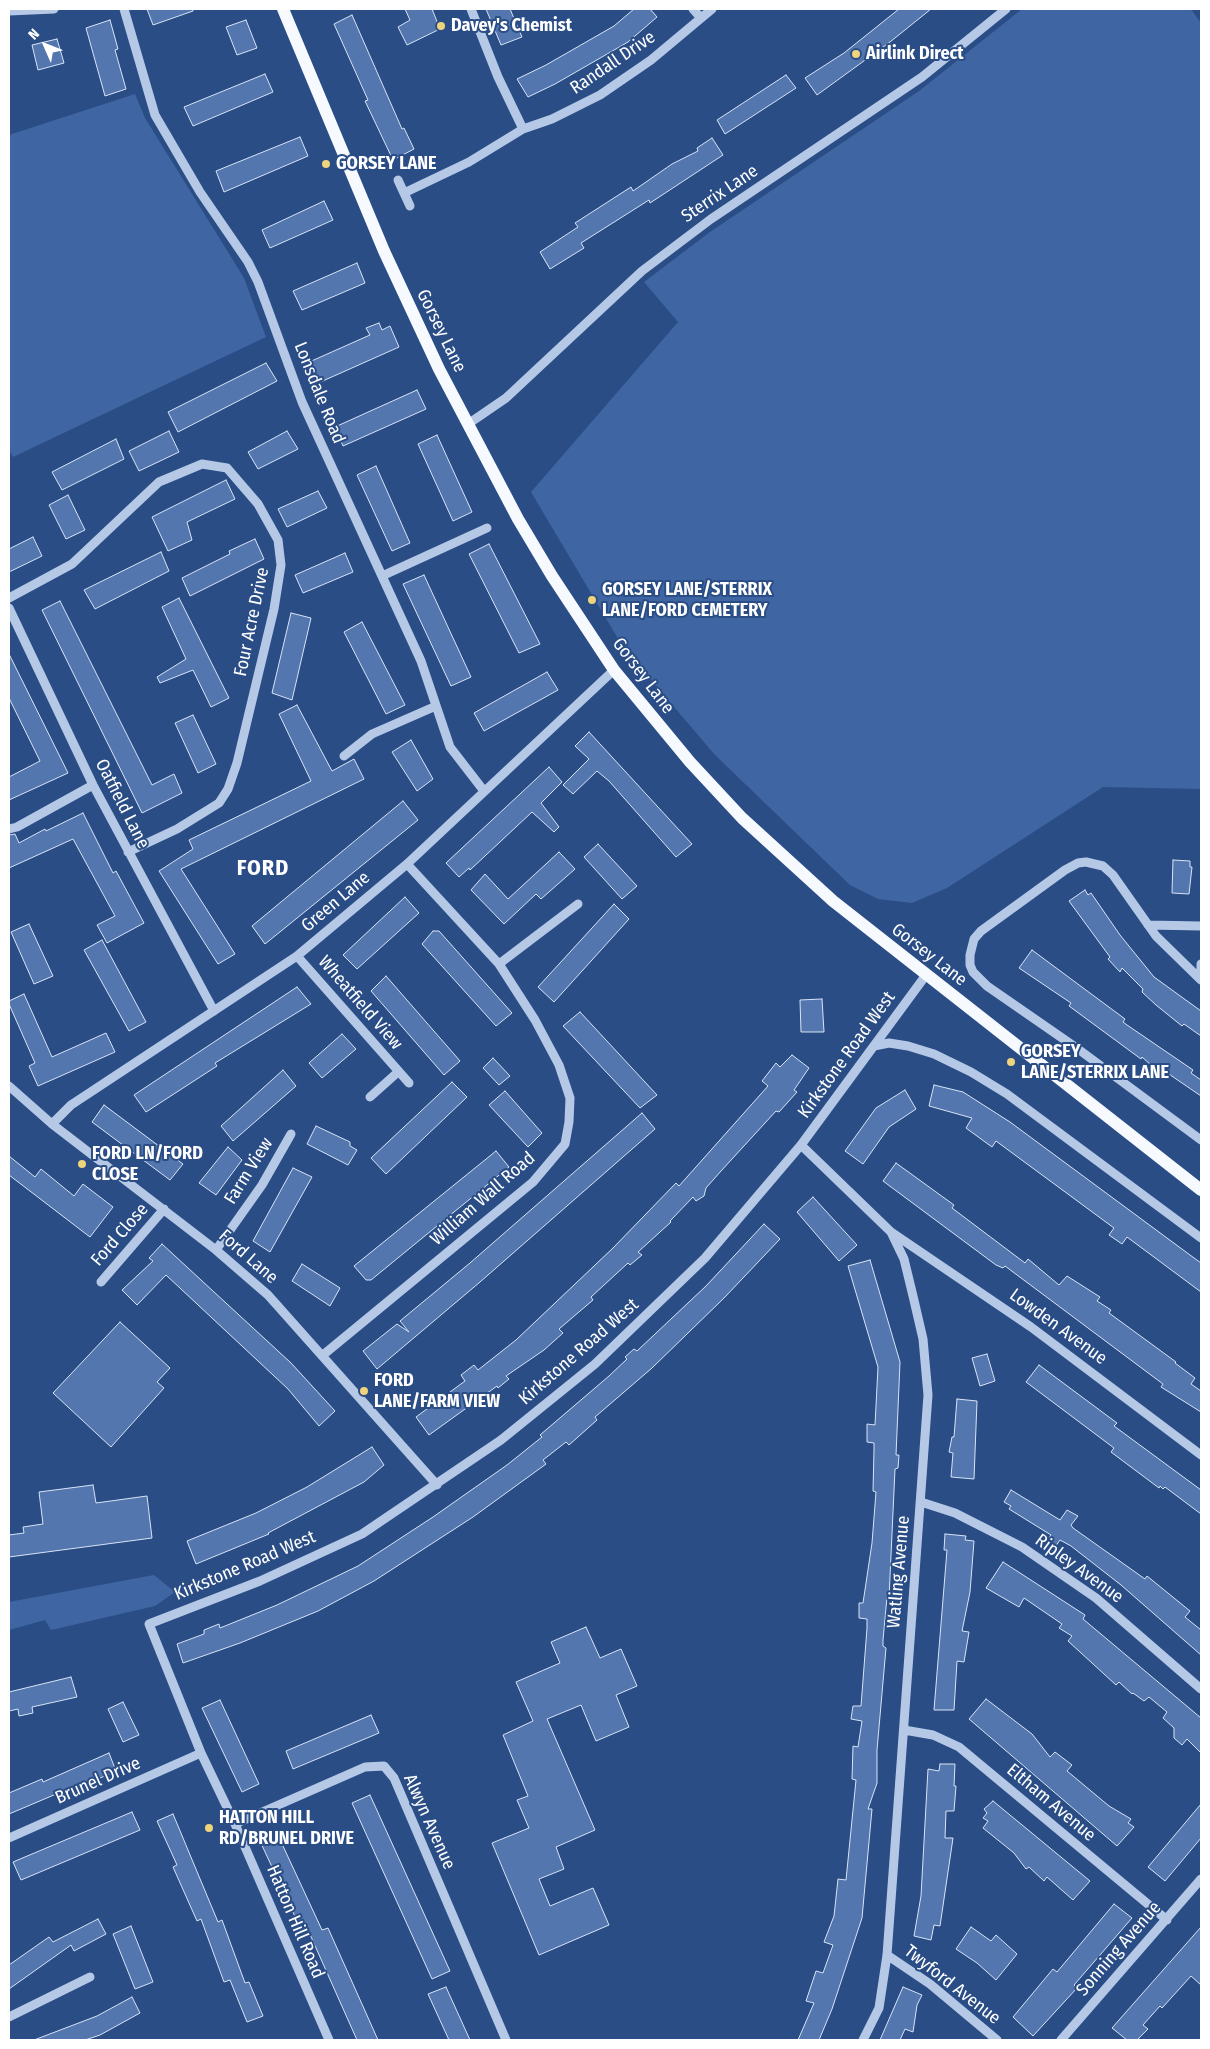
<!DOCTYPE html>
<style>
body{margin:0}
#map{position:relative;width:1210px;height:2049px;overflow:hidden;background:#2a4d86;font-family:"Fira Sans Condensed",sans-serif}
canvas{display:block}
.frame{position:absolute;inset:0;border:10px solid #fff;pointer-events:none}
.north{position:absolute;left:20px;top:20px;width:50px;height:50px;-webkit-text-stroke:4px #2a4d86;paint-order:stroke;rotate:314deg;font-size:14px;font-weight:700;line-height:20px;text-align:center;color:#fff}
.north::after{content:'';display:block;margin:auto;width:18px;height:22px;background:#fff;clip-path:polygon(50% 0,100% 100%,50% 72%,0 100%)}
</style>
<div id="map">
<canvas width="1210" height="2049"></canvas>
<div class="frame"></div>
<div class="north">N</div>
</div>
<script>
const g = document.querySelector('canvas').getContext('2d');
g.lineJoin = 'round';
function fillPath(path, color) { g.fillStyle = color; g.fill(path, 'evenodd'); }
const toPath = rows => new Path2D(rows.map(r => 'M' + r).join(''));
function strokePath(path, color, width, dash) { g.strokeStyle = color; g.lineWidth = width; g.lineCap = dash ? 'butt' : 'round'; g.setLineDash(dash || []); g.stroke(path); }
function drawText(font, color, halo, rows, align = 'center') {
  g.font = font + ' "Fira Sans Condensed",sans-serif'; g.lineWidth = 4; g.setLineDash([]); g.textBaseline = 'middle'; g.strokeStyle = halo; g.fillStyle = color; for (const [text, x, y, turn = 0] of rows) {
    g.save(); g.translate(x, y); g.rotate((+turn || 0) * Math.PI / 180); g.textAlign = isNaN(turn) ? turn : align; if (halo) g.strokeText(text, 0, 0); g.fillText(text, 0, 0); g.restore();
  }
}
fillPath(toPath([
 [1022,9,1191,9,1201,23,1201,789,1103,787,947,888,912,903,878,899,850,885,715,755,623,647,531,492,678,322,644,282,710,232,919,91],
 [135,94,145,118,244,278,266,337,13,457,9,450,9,135],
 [154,1575,175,1592,155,1606,51,1630,45,1620,9,1630,9,1602]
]), '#3f66a2');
const building = toPath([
 [147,9,193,9,193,11,153,25,147,9],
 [405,9,432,9,440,29,407,45,398,27,410,20,405,9],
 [486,9,510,9,522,37,501,45,486,9],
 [634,9,650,9,657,17,628,42,555,84,528,97,517,79,546,65,614,26,634,9],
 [899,9,931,9,890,42,817,95,805,78,844,53,899,9],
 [352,15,402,129,404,128,414,149,393,160,365,101,368,100,334,24,352,15],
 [110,20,118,49,115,50,126,89,105,96,86,28,110,20],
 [246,20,257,48,237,55,226,27,246,20],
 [57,39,64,63,38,70,32,45,57,39],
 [265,74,273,92,193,126,184,107,265,74],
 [786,75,796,88,725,134,717,120,786,75],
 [300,137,308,156,224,192,216,171,300,137],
 [712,138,723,155,650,203,649,200,581,243,584,248,550,269,540,252,578,227,575,223,631,187,633,191,672,164,698,151,697,148,712,138],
 [324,201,333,220,270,248,262,230,324,201],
 [357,263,365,283,302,310,293,291,357,263],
 [379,323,382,330,390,326,399,347,316,384,307,363,370,335,366,328,379,323],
 [266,363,277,381,178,432,168,412,266,363],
 [417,390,426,409,343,446,335,427,417,390],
 [169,431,179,452,139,471,129,451,169,431],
 [287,431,298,449,258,469,248,452,287,431],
 [437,435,472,512,453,521,418,444,437,435],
 [116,439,124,459,62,490,52,472,116,439],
 [376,466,410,543,392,551,357,475,376,466],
 [226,480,235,499,187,522,192,540,168,551,152,517,226,480],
 [318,491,327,508,287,527,278,509,318,491],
 [68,495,85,530,66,539,49,505,68,495],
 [33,537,42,556,9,572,9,549,33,537],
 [255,539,264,559,190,596,182,578,230,554,229,551,255,539],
 [489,544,540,644,519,653,469,554,489,544],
 [161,552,169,571,95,609,84,590,161,552],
 [345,553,353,572,303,593,295,575,345,553],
 [424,575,471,677,451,686,403,584,424,575],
 [179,598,229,698,211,707,193,670,160,683,157,677,186,659,162,607,179,598],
 [60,601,152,785,174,774,182,793,142,813,42,610,60,601],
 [291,613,311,618,292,700,272,693,291,613],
 [362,622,405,705,386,714,344,632,362,622],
 [9,654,68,773,9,800,9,777,40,761,9,698,9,654],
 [547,672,558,690,484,731,474,713,547,672],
 [297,705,332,771,354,759,364,779,181,869,235,954,218,964,159,871,193,849,189,840,311,781,279,714,297,705],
 [193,715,216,764,198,773,175,723,193,715],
 [589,732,692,844,676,857,609,781,597,771,573,794,563,785,589,759,575,746,589,732],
 [411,740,433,779,417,791,392,752,411,740],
 [549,767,562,782,541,803,559,827,554,832,532,812,470,870,469,868,459,877,446,863,549,767],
 [403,801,418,820,265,944,252,926,403,801],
 [83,813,113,873,116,871,144,923,107,943,97,925,115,916,73,839,9,868,9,835,15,834,19,843,45,829,46,831,83,813],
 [598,844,637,886,622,899,584,857,598,844],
 [559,852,575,869,541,899,536,894,504,924,471,890,485,874,508,899,559,852],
 [1173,860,1190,861,1190,867,1192,867,1189,894,1172,893,1173,860],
 [1085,890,1088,895,1091,893,1120,935,1154,977,1201,1011,1201,1036,1184,1024,1182,1026,1156,1005,1142,992,1143,989,1122,968,1120,972,1108,959,1110,957,1069,901,1085,890],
 [405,897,419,913,357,969,343,955,405,897],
 [614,904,629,919,554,1002,538,987,614,904],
 [29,924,53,976,34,984,11,932,29,924],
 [433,931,439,931,512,1013,496,1026,422,944,433,931],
 [102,940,146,1022,129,1031,84,950,102,940],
 [1032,950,1125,1019,1123,1022,1127,1025,1193,1070,1191,1073,1201,1080,1201,1096,1163,1070,1160,1073,1142,1057,1141,1059,1069,1006,1071,1003,1019,968,1032,950],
 [386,976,460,1061,444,1075,371,991,386,976],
 [297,987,311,1004,215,1063,217,1066,146,1112,134,1095,297,987],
 [24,994,52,1057,106,1033,115,1052,38,1086,29,1066,35,1063,9,1004,9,1001,24,994],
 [822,999,824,1032,801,1032,800,1000,822,999],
 [580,1012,657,1095,640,1108,563,1026,580,1012],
 [342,1034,356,1049,322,1078,309,1063,342,1034],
 [792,1055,809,1068,794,1090,797,1092,779,1112,776,1111,721,1171,706,1188,704,1196,696,1201,693,1197,670,1221,671,1222,638,1252,642,1255,630,1265,628,1263,591,1297,593,1300,559,1329,563,1333,544,1350,506,1376,509,1379,498,1388,497,1386,429,1435,416,1417,465,1381,461,1375,474,1365,478,1370,516,1340,613,1248,676,1183,679,1186,768,1086,762,1081,776,1063,780,1067,792,1055],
 [493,1058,510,1076,499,1085,483,1068,493,1058],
 [283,1070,296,1086,233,1141,221,1126,283,1070],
 [452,1082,467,1097,386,1174,371,1158,452,1082],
 [934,1085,963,1092,1010,1122,1190,1255,1201,1263,1201,1292,1127,1237,1122,1244,1109,1235,1114,1228,996,1141,992,1147,966,1128,972,1118,929,1106,934,1085],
 [905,1090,916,1109,889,1127,863,1164,845,1151,876,1108,905,1090],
 [505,1091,542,1133,528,1147,489,1105,505,1091],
 [104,1105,183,1164,170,1180,92,1122,104,1105],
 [642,1113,655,1129,480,1282,377,1369,363,1351,397,1324,409,1332,400,1321,470,1263,642,1113],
 [316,1126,350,1142,350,1146,357,1150,348,1165,307,1144,316,1126],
 [228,1147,242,1160,216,1195,199,1183,228,1147],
 [496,1151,509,1167,371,1280,366,1280,354,1266,496,1151],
 [9,1156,35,1177,41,1169,74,1196,83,1184,113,1207,90,1237,9,1175,9,1156],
 [896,1163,954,1205,952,1208,1025,1263,1028,1259,1059,1285,1067,1276,1100,1297,1097,1301,1111,1310,1109,1313,1176,1362,1175,1363,1195,1378,1191,1384,1201,1391,1201,1412,1161,1387,1163,1384,1005,1266,1003,1268,996,1265,883,1181,896,1163],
 [293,1168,312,1177,270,1252,253,1241,293,1168],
 [813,1197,857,1245,839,1261,797,1212,813,1197],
 [764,1224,780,1239,724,1298,652,1368,595,1417,597,1420,569,1445,566,1442,543,1460,546,1464,473,1517,374,1581,318,1611,240,1643,183,1663,177,1644,204,1634,204,1630,219,1624,220,1628,277,1605,358,1566,433,1517,507,1465,542,1437,540,1435,609,1376,627,1359,625,1357,634,1349,637,1351,706,1286,764,1224],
 [162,1244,291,1363,335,1411,319,1426,288,1389,166,1275,137,1305,122,1290,153,1261,149,1258,162,1244],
 [870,1260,900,1362,896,1455,899,1455,898,1468,895,1469,889,1598,887,1597,883,1640,883,1646,886,1648,877,1750,877,1783,868,1809,872,1809,862,1918,832,2009,819,2040,798,2040,814,2003,806,2001,816,1971,823,1973,833,1945,824,1942,834,1916,838,1879,846,1880,856,1780,852,1779,853,1746,858,1747,862,1721,851,1719,853,1706,861,1706,867,1628,867,1619,859,1618,859,1603,863,1603,872,1543,876,1492,873,1491,874,1450,874,1443,867,1442,867,1424,875,1425,878,1367,848,1266,870,1260],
 [302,1264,340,1288,330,1306,292,1281,302,1264],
 [120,1322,170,1368,157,1382,164,1388,111,1447,53,1393,120,1322],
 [987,1354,995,1381,980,1386,972,1358,987,1354],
 [1039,1365,1117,1423,1114,1426,1201,1490,1201,1514,1165,1487,1163,1489,1160,1486,1159,1488,1111,1452,1114,1448,1026,1382,1039,1365],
 [957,1399,977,1401,974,1479,951,1477,953,1453,949,1452,952,1437,954,1437,957,1399],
 [372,1447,384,1465,364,1482,268,1533,269,1534,196,1564,187,1541,256,1513,307,1487,372,1447],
 [93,1485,96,1503,147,1496,152,1538,9,1557,9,1535,24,1533,23,1527,43,1524,39,1492,93,1485],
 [1011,1490,1060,1520,1067,1510,1078,1516,1071,1525,1073,1528,1145,1579,1147,1576,1190,1611,1185,1617,1201,1630,1201,1655,1121,1585,1071,1546,1060,1540,1055,1547,1047,1541,1051,1535,1009,1509,1011,1506,1004,1502,1011,1490],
 [945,1534,966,1536,965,1540,974,1541,970,1592,962,1631,969,1632,964,1662,957,1661,954,1710,934,1710,947,1550,944,1550,945,1534],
 [1003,1562,1085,1615,1083,1619,1201,1718,1201,1753,1187,1739,1182,1745,1174,1738,1174,1728,1163,1718,1167,1712,1149,1697,1144,1701,1133,1693,1132,1694,1119,1682,1116,1685,1068,1641,1072,1636,1059,1628,1062,1624,1024,1598,1019,1607,986,1588,1003,1562],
 [586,1627,600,1658,621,1649,637,1686,616,1695,629,1727,596,1741,581,1705,547,1719,595,1830,556,1847,564,1869,539,1879,550,1906,593,1888,609,1925,539,1955,492,1843,529,1828,517,1800,528,1796,503,1735,533,1721,516,1682,560,1663,551,1642,586,1627],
 [71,1677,77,1697,32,1707,33,1713,19,1716,18,1709,9,1711,9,1692,71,1677],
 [986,1699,1032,1734,1050,1757,1055,1752,1072,1765,1067,1771,1109,1806,1131,1819,1128,1823,1134,1827,1117,1846,969,1719,986,1699],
 [220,1700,259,1784,242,1792,202,1708,220,1700],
 [123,1702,139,1735,123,1742,108,1709,123,1702],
 [371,1715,379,1733,293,1769,286,1751,371,1715],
 [109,1753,116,1771,62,1795,61,1792,9,1814,9,1793,42,1779,43,1782,109,1753],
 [940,1764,955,1764,954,1786,956,1786,954,1811,946,1811,945,1838,953,1838,940,1926,934,1925,931,1940,914,1936,921,1896,928,1769,939,1771,940,1764],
 [370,1795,450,1971,432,1979,352,1803,370,1795],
 [993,1801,1090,1881,1073,1900,1047,1877,1044,1881,1029,1867,1026,1869,1014,1853,983,1828,988,1821,983,1818,987,1813,984,1809,993,1801],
 [1201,1804,1201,1838,1165,1881,1148,1867,1201,1804],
 [132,1812,140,1830,21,1880,13,1862,132,1812],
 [173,1814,218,1922,222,1920,245,1983,249,1982,263,2016,247,2022,230,1980,224,1982,201,1919,197,1921,173,1867,177,1865,157,1821,173,1814],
 [276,1831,322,1930,328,1928,378,2040,357,2040,304,1921,298,1923,259,1839,276,1831],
 [1114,1904,1132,1918,1074,1985,1077,1988,1033,2036,1013,2017,1053,1969,1057,1972,1114,1904],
 [98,1919,106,1934,74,1951,71,1945,9,1989,9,1965,49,1937,53,1942,98,1919],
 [131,1926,153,1982,135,1989,113,1934,131,1926],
 [971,1927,991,1941,996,1935,1017,1954,996,1980,977,1963,956,1949,971,1927],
 [1201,1927,1201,1985,1191,1976,1162,2008,1160,2006,1143,2025,1148,2029,1137,2040,1127,2040,1112,2028,1201,1927],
 [446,1987,470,2040,449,2040,428,1994,446,1987],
 [903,1987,922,1995,917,2005,913,2032,905,2029,900,2040,880,2040,903,1987],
 [132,1997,140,2013,100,2035,85,2040,34,2040,97,2016,132,1997]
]);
fillPath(building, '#5276ad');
strokePath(building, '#d8e4f6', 1);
strokePath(toPath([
 [124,9,155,115,200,192,248,262,258,282,302,402,421,661,450,747,484,791],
 [471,9,498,77,523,129,552,119,600,95,651,60,712,9],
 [693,9,701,18],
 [9,11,54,9],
 [398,180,404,193,469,162,523,129],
 [404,193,410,206],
 [468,424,506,398,642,271,711,219,922,77,1006,9],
 [382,576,487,528],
 [9,598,72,564,159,482,202,464,227,468,258,504,278,540,281,565,274,609,237,763,228,789,219,803,177,829,128,852],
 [9,608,93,785,214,1011],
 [344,756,372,734,436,706],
 [9,829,17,827,93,785],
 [1148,925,1201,926],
 [297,956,409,1083],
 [499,964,578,904],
 [1201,964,1201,972],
 [1201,980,1156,936,1113,875,1103,866,1086,862,1078,863,1065,870,981,931,974,939,970,955,970,965,973,972,987,986,1078,1049,1201,1140],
 [874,1046,889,1043,908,1046,934,1054,971,1072,1007,1094,1201,1238],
 [9,1086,52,1124,216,1250,268,1295,437,1485],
 [370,1097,398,1072],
 [52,1124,71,1105,297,956,407,864,614,670],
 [801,1145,891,1232,904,1259,913,1296,923,1339,928,1395,887,1955,879,2008,863,2040],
 [891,1232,1031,1327,1201,1455],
 [216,1250,262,1185,291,1134],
 [101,1282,164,1209],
 [323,1355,533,1182,565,1144,569,1122,570,1098,559,1065,535,1020,499,964,407,864],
 [921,1502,955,1513,1022,1547,1096,1598,1201,1689],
 [904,1730,933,1735,959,1747,1167,1920],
 [235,1824,365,1767,384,1766,394,1778,506,2040],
 [9,1838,201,1753],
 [887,1955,930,1984,997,2040],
 [9,2017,90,1977],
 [329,2040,235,1824,201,1753,149,1624,260,1581,362,1534,501,1440,595,1364,705,1258,801,1145,926,975],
 [1061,2040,1201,1879]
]), '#b5c9e7', 9);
strokePath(toPath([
 [283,9,384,251,439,369,518,519,552,576,614,670,690,762,742,818,833,901,1201,1190]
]), '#f6f9fe', 12);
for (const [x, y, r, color] of [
 [441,26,5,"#eed47c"],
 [856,54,5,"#eed47c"],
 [326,164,5,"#eed47c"],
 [592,600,5,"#eed47c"],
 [1011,1062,5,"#eed47c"],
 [82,1164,5,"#eed47c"],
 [364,1391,5,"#eed47c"],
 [209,1828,5,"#eed47c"]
]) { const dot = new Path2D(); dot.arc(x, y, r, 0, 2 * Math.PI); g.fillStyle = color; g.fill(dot); strokePath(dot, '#2a4d86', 2); }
drawText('bold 18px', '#fff', '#2a4d86', [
 ["Davey's Chemist",451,26],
 ["Airlink Direct",866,54],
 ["GORSEY LANE",336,164],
 ["GORSEY LANE/STERRIX",602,590],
 ["LANE/FORD CEMETERY",602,611],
 ["GORSEY",1021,1052],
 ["LANE/STERRIX LANE",1021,1073],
 ["FORD LN/FORD",92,1154],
 ["CLOSE",92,1175],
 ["FORD",374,1381],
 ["LANE/FARM VIEW",374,1402],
 ["HATTON HILL",219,1818],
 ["RD/BRUNEL DRIVE",219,1839]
], 'left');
drawText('18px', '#fff', '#2a4d86', [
 ["Randall Drive",613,63,-34],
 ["Sterrix Lane",720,194,-34],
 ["Gorsey Lane",441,331,64],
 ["Lonsdale Road",319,393,68],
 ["Four Acre Drive",252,622,-78],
 ["Gorsey Lane",643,676,53],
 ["Oatfield Lane",122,804,63],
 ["Green Lane",336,902,-40],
 ["Gorsey Lane",929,955,38],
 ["Wheatfield View",360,1003,49],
 ["Kirkstone Road West",847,1055,-54],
 ["Farm View",249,1171,-58],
 ["William Wall Road",483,1199,-41],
 ["Ford Close",120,1235,-49],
 ["Ford Lane",248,1257,41],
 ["Lowden Avenue",1058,1327,36],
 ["Kirkstone Road West",579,1352,-41],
 ["Kirkstone Road West",245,1566,-23],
 ["Ripley Avenue",1079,1569,36],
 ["Watling Avenue",899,1572,-85],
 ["Brunel Drive",98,1781,-24],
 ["Eltham Avenue",1051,1803,40],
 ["Alwyn Avenue",429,1822,66],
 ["Hatton Hill Road",295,1922,67],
 ["Sonning Avenue",1119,1949,-49],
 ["Twyford Avenue",952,1985,38]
]);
g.letterSpacing = '1px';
drawText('bold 22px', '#fff', '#2a4d86', [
 ["FORD",263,869]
]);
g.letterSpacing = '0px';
</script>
